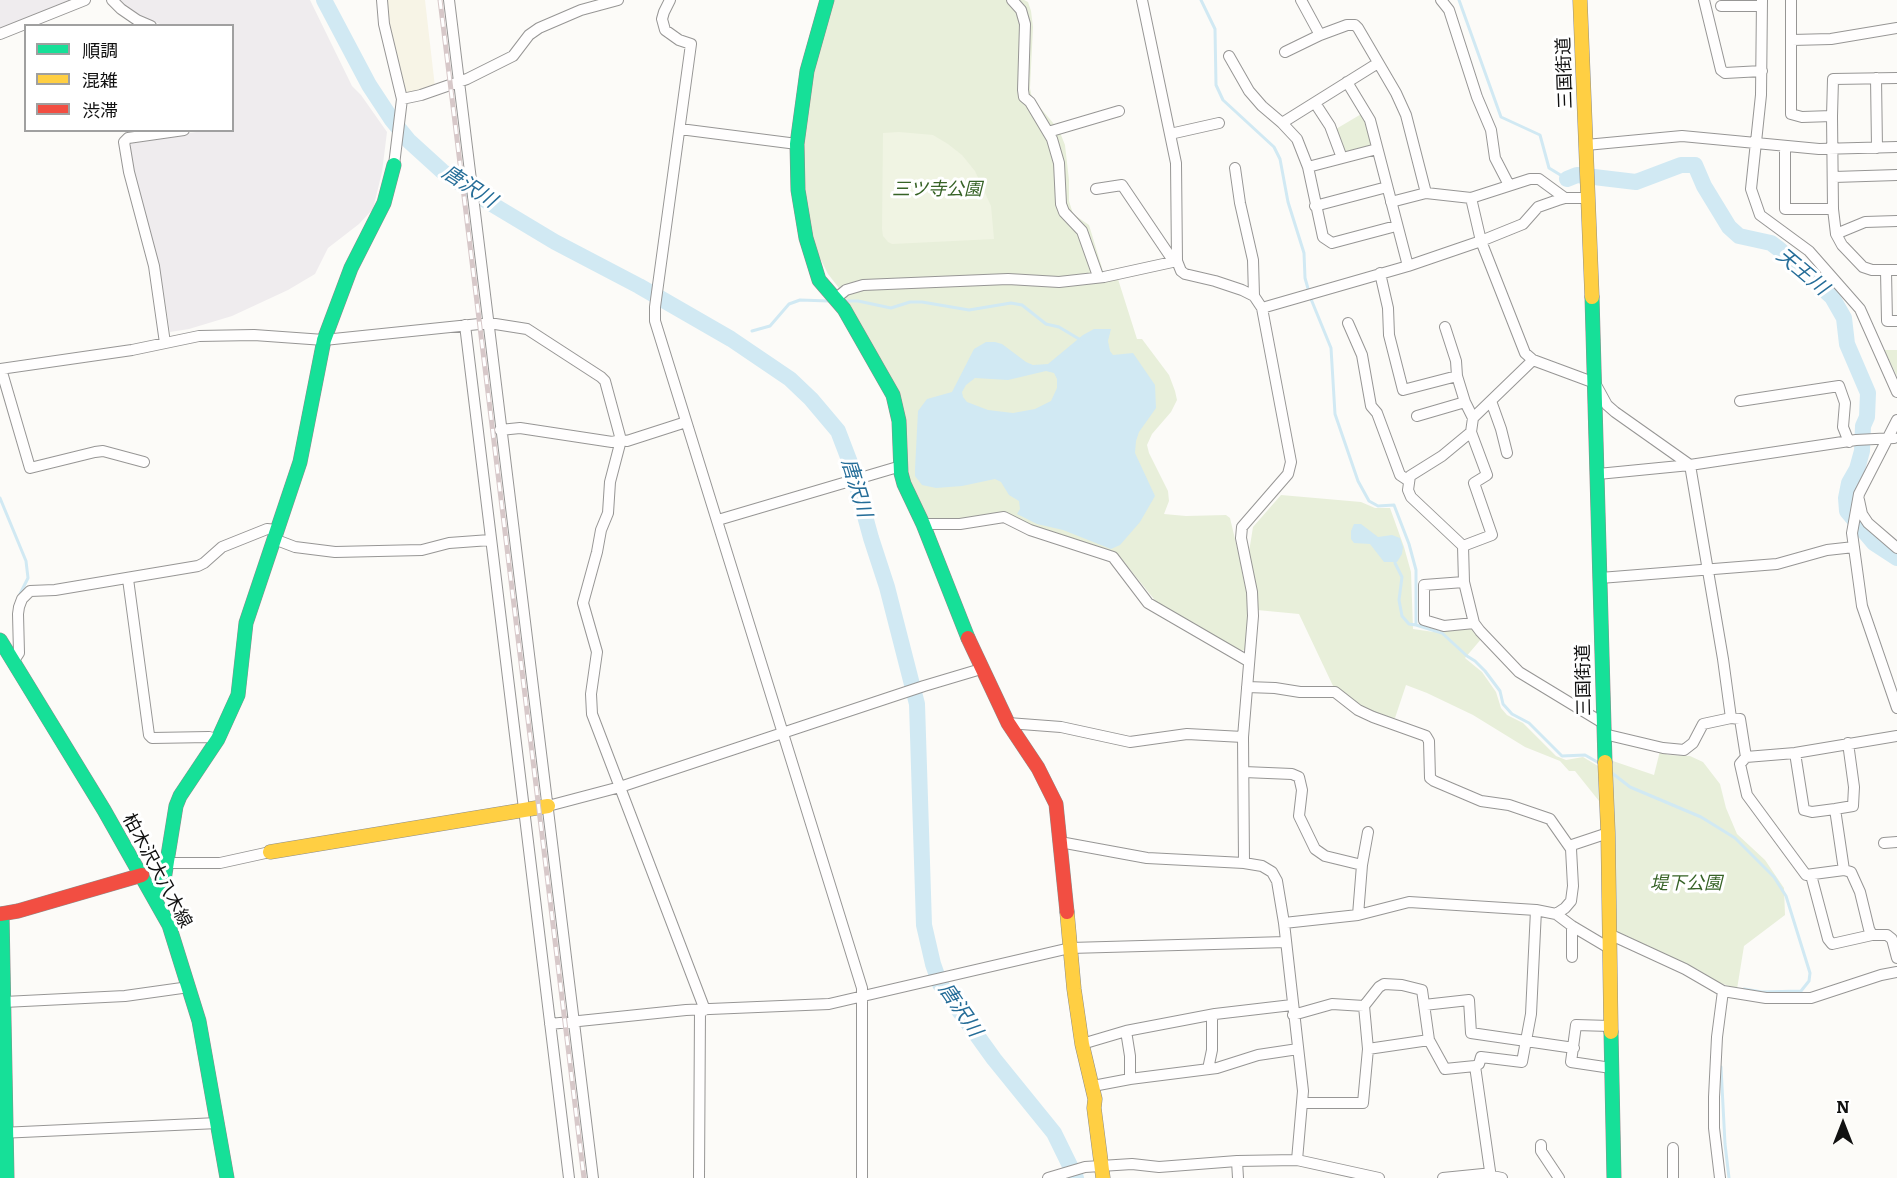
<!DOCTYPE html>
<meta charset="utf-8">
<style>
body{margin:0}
#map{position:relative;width:1897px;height:1178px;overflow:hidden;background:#fcfbf8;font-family:Literata,"Noto Sans JP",serif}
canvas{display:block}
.legend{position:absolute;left:24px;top:24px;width:210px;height:108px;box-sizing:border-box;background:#fff;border:2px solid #a0a0a0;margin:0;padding:8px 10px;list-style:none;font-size:18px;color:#111}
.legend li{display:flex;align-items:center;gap:12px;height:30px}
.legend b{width:30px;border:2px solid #a0a0a0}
.north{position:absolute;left:1813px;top:1094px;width:60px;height:60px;-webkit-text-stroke:4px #fff;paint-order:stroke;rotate:0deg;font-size:16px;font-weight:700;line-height:24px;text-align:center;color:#111}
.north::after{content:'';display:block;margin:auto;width:21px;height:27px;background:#111;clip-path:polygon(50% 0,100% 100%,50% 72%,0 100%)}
</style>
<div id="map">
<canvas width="1897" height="1178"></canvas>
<ul class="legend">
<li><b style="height:8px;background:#16e098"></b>順調</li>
<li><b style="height:8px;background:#ffcf43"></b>混雑</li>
<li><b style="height:8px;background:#f24e42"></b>渋滞</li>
</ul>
<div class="north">N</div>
</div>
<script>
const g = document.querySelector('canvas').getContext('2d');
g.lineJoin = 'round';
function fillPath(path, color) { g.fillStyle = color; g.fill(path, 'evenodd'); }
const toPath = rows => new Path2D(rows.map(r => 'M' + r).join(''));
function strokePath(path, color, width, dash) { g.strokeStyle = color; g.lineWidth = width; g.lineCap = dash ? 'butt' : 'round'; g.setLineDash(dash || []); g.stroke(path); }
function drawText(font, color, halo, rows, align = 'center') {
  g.font = font + ' Literata,"Noto Sans JP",serif'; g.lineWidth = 6; g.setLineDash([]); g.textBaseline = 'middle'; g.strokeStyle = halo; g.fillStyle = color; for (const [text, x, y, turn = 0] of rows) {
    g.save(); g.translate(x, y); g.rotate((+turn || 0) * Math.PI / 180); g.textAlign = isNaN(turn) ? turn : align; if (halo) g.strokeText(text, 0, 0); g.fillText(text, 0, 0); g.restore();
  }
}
fillPath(toPath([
 [0,0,71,0,0,29],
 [118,0,310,0,352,86,361,95,387,132,382,172,373,209,359,224,328,248,315,274,288,290,232,316,189,329,170,332,159,265,127,145,130,141,204,131,232,130,232,26,163,25,138,16]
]), '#efecee');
fillPath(toPath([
 [388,0,425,0,435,87,407,93,404,89,386,17]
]), '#f7f4e6');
fillPath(toPath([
 [831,0,1024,0,1028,2,1031,11,1033,27,1030,88,1032,98,1059,130,1065,145,1069,180,1069,201,1073,214,1089,225,1105,278,1117,276,1137,339,1142,339,1169,375,1175,391,1177,400,1171,412,1152,434,1147,445,1149,453,1168,491,1169,501,1164,514,1186,516,1226,515,1230,518,1239,556,1249,552,1253,527,1281,495,1361,502,1375,508,1390,508,1404,547,1411,572,1413,629,1434,632,1473,625,1482,638,1465,658,1482,672,1496,692,1501,708,1507,715,1523,723,1556,756,1566,760,1583,757,1598,766,1599,801,1575,771,1569,771,1560,761,1525,747,1473,715,1427,693,1406,685,1395,718,1382,717,1369,711,1346,694,1334,688,1299,614,1257,610,1251,565,1241,567,1251,614,1246,650,1237,651,1158,604,1120,557,1064,536,1035,528,1007,514,963,520,923,521,906,480,901,421,845,304,846,297,828,274,818,254,809,226,802,158,810,89],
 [1363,113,1373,143,1371,147,1346,153,1343,151,1336,129],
 [1884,350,1897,350,1897,376],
 [1660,751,1668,755,1690,756,1703,762,1720,784,1726,808,1737,834,1765,860,1784,888,1785,915,1744,946,1737,989,1718,982,1697,969,1616,931,1610,760,1654,775]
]), '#e8efda');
fillPath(toPath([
 [899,132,933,135,948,144,962,155,975,171,991,206,994,239,892,244,888,242,883,236,882,229,883,133]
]), '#f0f4e3');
fillPath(toPath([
 [1094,329,1111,329,1108,341,1110,351,1113,355,1133,353,1155,385,1156,408,1139,432,1136,441,1135,453,1155,496,1140,522,1120,545,1111,549,1063,530,1037,524,1017,514,1020,509,1019,501,1009,495,1001,482,995,479,962,486,936,488,922,485,915,476,915,469,918,411,927,399,952,392,974,349,986,342,995,342,1002,344,1026,362,1033,365,1048,364,1083,335],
 [1046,371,1054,373,1057,379,1057,388,1051,401,1035,409,1013,413,988,410,967,402,963,397,962,392,966,385,975,378,1008,380],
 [1354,524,1361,524,1378,537,1392,535,1400,538,1403,547,1402,554,1397,562,1384,562,1370,544,1354,543,1351,539,1351,531]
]), '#d1e9f3');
strokePath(toPath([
 [1201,0,1215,29,1216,85,1223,100,1274,147,1280,159,1288,202,1304,253,1305,278,1311,299,1331,348,1335,414,1358,481,1369,501,1378,506,1394,505,1409,544,1416,570,1416,625,1442,633,1467,656,1475,661,1485,671,1500,691,1503,704,1512,714,1529,723,1562,756,1585,755,1599,763],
 [1459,0,1501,117,1540,135,1549,168,1567,179],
 [845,301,858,301,891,308,910,302,922,302,969,310,1011,303,1022,305,1046,324,1059,327,1079,339,1081,342],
 [752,331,770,326,789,304,800,300,829,301],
 [0,498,26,561,28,578,20,594],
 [1395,563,1402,577,1399,600,1402,616,1409,624,1416,625],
 [1612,773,1630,787,1701,817,1735,838,1774,877,1786,896,1810,973,1809,981,1801,991,1762,992,1744,989,1741,991],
 [1721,1067,1725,1144,1729,1178]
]), '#d1e9f3', 3);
strokePath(toPath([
 [324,0,369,85,392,120,409,141,442,171,480,197,555,242,639,286,731,339,790,379,811,399,838,431,851,465,871,538,887,587,917,704,924,925,933,964,940,984,994,1059,1054,1133,1076,1178],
 [1567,179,1577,175,1636,182,1681,165,1695,165,1704,186,1729,227,1739,236,1771,243,1779,249,1832,297,1844,318,1847,344,1868,393,1867,417,1863,426,1862,451,1857,469,1849,483,1846,498,1847,511,1874,543,1897,558]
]), '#d1e9f3', 16);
const street = toPath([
 [112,0,121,9,137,20,151,26],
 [382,0,384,24,402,99,394,165],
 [449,0,593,1178],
 [670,0,664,12,662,19,665,30,679,40,691,44,655,307,655,321,862,988,862,1178],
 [1012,0,1021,10,1025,24,1023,90,1024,97,1030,102,1052,139,1059,163,1061,204,1064,212,1082,231,1098,276],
 [1142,0,1176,163,1177,261,1181,271,1185,274,1215,281,1242,290,1254,296,1262,308,1291,462,1288,474,1242,527,1241,538,1252,592,1253,616,1243,737,1244,863],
 [1301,0,1320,35],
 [1441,0,1449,10,1477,97,1491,130,1495,158,1509,185],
 [1704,0,1721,70,1725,73,1762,71],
 [1762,0,1761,95,1751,189,1760,215,1809,251,1860,309,1897,392],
 [1791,0,1791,114,1802,117,1832,116],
 [1721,6,1762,6],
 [0,34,85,0],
 [1792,40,1831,39,1897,28],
 [1285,52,1320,35,1347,25,1355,25,1358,28,1396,93,1406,115,1426,193],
 [1229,56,1249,91,1262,106,1282,123,1297,139,1308,167,1323,237,1332,243,1396,226],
 [1876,78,1877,148],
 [1897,78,1833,79,1832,116,1833,209,1836,234,1842,245,1863,267,1872,270,1897,270],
 [1347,82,1370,120,1408,266],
 [402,99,421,95,467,79,513,56,529,35,539,28,581,10,618,0],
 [1315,103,1330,126,1342,158],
 [1282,123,1378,63],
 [680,129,797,144],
 [1048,132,1119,111],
 [1170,134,1219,123],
 [1586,145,1682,136,1819,149,1897,147],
 [1785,146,1785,209,1833,209],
 [1308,167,1377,149],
 [1235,168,1240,203,1253,260,1254,296],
 [1834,177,1897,175],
 [1096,189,1122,185,1174,262],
 [1471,198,1481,241,1525,353,1533,360,1595,383,1607,405,1615,412,1690,465,1723,659,1731,718,1740,719,1746,757,1795,753,1897,736],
 [1391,202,1426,193,1471,198,1530,179,1539,179,1565,198],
 [1315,206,1387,187],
 [1836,234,1865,222,1897,221],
 [1886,271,1887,321,1897,321],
 [1380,273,1388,308,1389,335,1403,390,1457,376],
 [835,299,846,290,863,285,1008,279,1059,282,1104,277,1177,261],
 [1262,308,1408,266,1481,241,1523,224,1538,207,1558,200,1565,198,1588,198],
 [1348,323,1362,355,1371,406,1377,413,1400,475,1409,481],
 [465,325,569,1178],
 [1445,327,1456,361,1457,376,1465,402,1473,418],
 [165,343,154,266,129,172,124,142,128,138,184,130],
 [1533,360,1473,418,1471,432,1442,456,1410,476,1408,490,1411,497,1463,546,1464,582,1474,623,1480,631,1519,672,1603,723],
 [0,369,132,350,199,336,254,335,324,340,489,323,527,329,601,377,605,381,621,440,627,441,686,422],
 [1,369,30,468,95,452,103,451,144,462],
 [1491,401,1501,429,1507,453],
 [1740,401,1839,386,1845,403,1843,427,1849,442],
 [1417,416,1465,402],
 [1897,420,1859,494,1852,533,1862,606,1897,708],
 [500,430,520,428,612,442,621,440],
 [621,440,610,482,608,513,601,530,597,552,583,603,597,652,591,694,592,714,705,1010],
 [1598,474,1690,465,1856,440,1894,438],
 [1859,500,1862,514,1868,523,1897,548],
 [718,520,901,466],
 [923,524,960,524,1004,517,1030,530,1113,557,1148,603,1248,661],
 [274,539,295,547,335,552,422,550,449,543,490,540],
 [1463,546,1492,535,1474,483,1487,475,1471,432],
 [1600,578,1777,564,1827,550,1854,547],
 [128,579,149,735,152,738,209,737,218,739],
 [1464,582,1424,585,1424,620,1444,626,1474,623],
 [13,662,19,653,18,614,19,607,22,599,30,591,55,590,198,566,204,563,222,547,267,529,277,530],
 [1247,687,1275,688,1300,692,1335,692,1358,710,1373,717,1426,736,1429,741,1430,778,1434,781,1481,801,1509,805,1550,819,1571,849,1573,886,1571,901,1565,908,1556,914],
 [1008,723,1061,727,1130,742,1187,734,1243,737],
 [1604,734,1663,748,1684,750,1693,743,1703,724,1731,718],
 [1795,753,1804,810,1812,812,1835,809,1853,806,1854,787,1848,743],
 [1746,757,1740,764,1747,795,1806,875,1844,870,1851,872,1860,892,1869,929,1872,935,1887,935,1892,939,1897,958],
 [1244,772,1292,774,1299,777,1302,790,1299,816,1315,849,1325,856,1362,865],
 [548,806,620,787,924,686,981,669],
 [1835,809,1844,870],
 [1060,842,1147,858,1244,863,1262,866,1272,872,1277,881,1284,923,1303,1091,1297,1160],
 [1884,843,1897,842],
 [1569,846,1608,833],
 [167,863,220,863,270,852],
 [1811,875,1828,939,1832,944,1872,935],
 [1358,915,1362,865,1368,832],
 [1284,923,1358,915,1409,902,1536,910,1556,914,1572,926,1609,948],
 [1609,934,1685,969,1723,991,1766,998,1811,998,1881,975,1897,972],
 [1572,957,1572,926],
 [4,1002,125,996,189,987],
 [1424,1005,1469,1000,1471,1033,1574,1048],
 [1293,1015,1332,1004,1364,1006,1379,987,1384,984,1402,985,1422,990,1429,1040,1445,1069,1475,1066,1479,1064,1481,1057,1522,1062,1531,1014,1536,910],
 [550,1024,686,1010,829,1004,1070,948,1286,942],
 [1610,1026,1576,1025,1571,1062,1611,1068],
 [1126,1031,1130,1056,1130,1079],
 [1082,1044,1126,1031,1215,1014,1292,1005],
 [1368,1049,1429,1040],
 [1475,1066,1491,1178],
 [1208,1069,1212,1050,1212,1015],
 [1093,1086,1130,1079,1217,1068,1258,1055,1298,1049],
 [1302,1103,1363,1103,1368,1049,1364,1006],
 [0,1133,218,1123],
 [1541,1145,1541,1151,1559,1178],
 [1673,1148,1673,1178],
 [1237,1161,1238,1178],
 [699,1178,700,1010],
 [1048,1178,1085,1167,1132,1164,1159,1167,1237,1161,1297,1160,1379,1178],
 [1443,1178,1483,1174,1502,1178],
 [1720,1178,1714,1128,1714,1097,1717,1037,1723,991]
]);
const fast = toPath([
 [827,0,807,71,797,144,798,190,806,238,819,280,844,309,893,395,899,421,901,473,904,484,923,524,968,638],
 [1592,297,1605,762],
 [0,640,104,810,169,925,199,1021,227,1178],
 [151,893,159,889,164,880,176,806,180,796,218,739,238,695,246,623,300,462,324,340,351,268,384,203,394,165],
 [2,914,7,1178],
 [1611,1032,1614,1178]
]);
const slow = toPath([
 [1580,0,1592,297],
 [1605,762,1608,833,1611,1032],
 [270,852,548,806],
 [1067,912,1074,989,1082,1044,1095,1099,1094,1108,1103,1178]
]);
const jam = toPath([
 [968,638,1008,723,1038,768,1056,804,1067,912],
 [0,914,18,911,142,875]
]);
strokePath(street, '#979695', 12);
strokePath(fast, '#8d8d8c', 15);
strokePath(slow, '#8d8d8c', 15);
strokePath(jam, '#8d8d8c', 15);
strokePath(street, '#fffefe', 10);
strokePath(fast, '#16e098', 14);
strokePath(slow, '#ffcf43', 14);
strokePath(jam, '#f24e42', 14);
const rail = toPath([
 [440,0,584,1178]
]);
strokePath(rail, '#d7c8c9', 5);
strokePath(rail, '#fff', 3, [9]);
drawText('18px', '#111', '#fff', [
 ["三国街道",1565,73,-92],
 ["三国街道",1584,680,-91],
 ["柏木沢大八木線",157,871,62]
]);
drawText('italic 18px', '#376327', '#fff', [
 ["三ツ寺公園",937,190],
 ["堤下公園",1686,884]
]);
drawText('italic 20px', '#256d98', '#fff', [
 ["唐沢川",469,187,33],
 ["天王川",1802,272,40],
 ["唐沢川",856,488,73],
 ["唐沢川",960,1010,56]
]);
</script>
